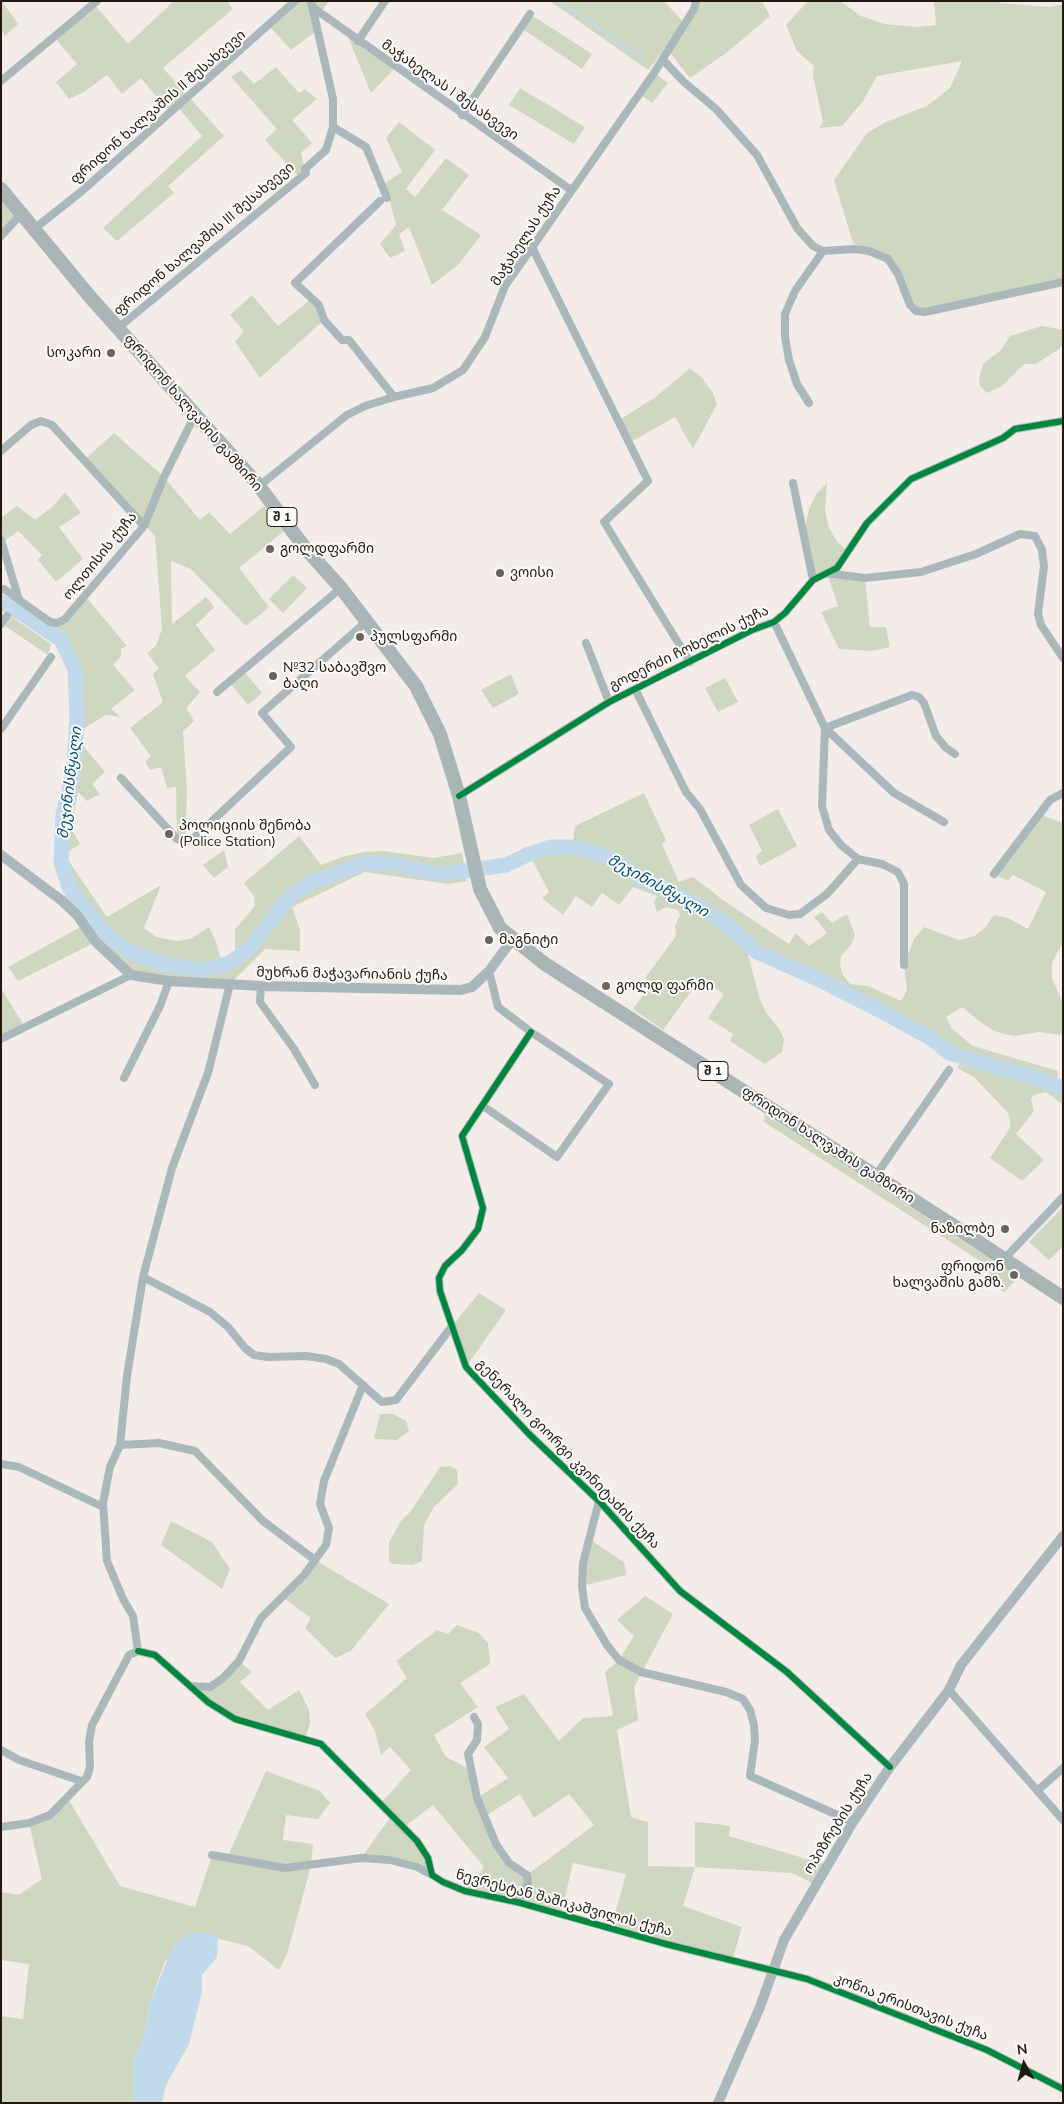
<!DOCTYPE html>
<meta charset="utf-8">
<style>
body{margin:0}
#map{position:relative;width:1064px;height:2104px;overflow:hidden;background:#f4ece8;font-family:Mulish,sans-serif}
canvas{display:block}
.frame{position:absolute;inset:0;border:2px solid #251811;pointer-events:none}
.north{position:absolute;left:999px;top:2039px;width:50px;height:50px;-webkit-text-stroke:4px #fbfbfb;paint-order:stroke;rotate:353deg;font-size:14px;font-weight:700;line-height:20px;text-align:center;color:#251811}
.north::after{content:'';display:block;margin:auto;width:18px;height:22px;background:#251811;clip-path:polygon(50% 0,100% 100%,50% 72%,0 100%)}
</style>
<div id="map">
<canvas width="1064" height="2104"></canvas>
<div class="frame"></div>
<div class="north">N</div>
</div>
<script>
const g = document.querySelector('canvas').getContext('2d');
g.lineJoin = 'round';
function fillPath(path, color) { g.fillStyle = color; g.fill(path, 'evenodd'); }
const toPath = rows => new Path2D(rows.map(r => 'M' + r).join(''));
function strokePath(path, color, width, dash) { g.strokeStyle = color; g.lineWidth = width; g.lineCap = dash ? 'butt' : 'round'; g.setLineDash(dash || []); g.stroke(path); }
function drawText(font, color, halo, rows, align = 'center') {
  g.font = font + ' Mulish,"Noto Sans Georgian",sans-serif'; g.lineWidth = 4; g.setLineDash([]); g.textBaseline = 'middle'; g.strokeStyle = halo; g.fillStyle = color; for (const [text, x, y, turn = 0] of rows) {
    g.save(); g.translate(x, y); g.rotate((+turn || 0) * Math.PI / 180); g.textAlign = isNaN(turn) ? turn : align; if (halo) g.strokeText(text, 0, 0); g.fillText(text, 0, 0); g.restore();
  }
}
fillPath(toPath([
 [1,1,5,1,3,3,18,24,5,36,1,30],
 [174,1,227,1,233,9,163,68,224,136,168,186,174,193,117,241,103,228,202,136,178,107,170,113,141,78,122,94,107,75,84,92,69,99,56,82,77,64,54,37,94,4,128,44],
 [295,1,329,1,320,13,316,10,319,29,291,50,269,26],
 [550,1,664,1,685,24,696,1,762,1,770,16,729,51,690,78,670,53,683,27,648,70],
 [808,1,840,1,861,16,885,24,917,27,936,25,934,1,999,1,999,3,1050,7,1063,4,1063,282,916,311,888,259,853,243,834,180,867,133,886,122,927,106,950,88,962,61,877,76,863,101,842,126,819,128,823,122,813,76,814,66,797,51,786,25],
 [530,14,592,54,582,69,521,28],
 [346,32,395,68,371,93],
 [276,67,299,93,305,89,317,99,292,120,312,143,301,153,305,169,300,178,265,140,277,129,231,77,241,70,254,84],
 [657,75,668,83,652,103,641,95],
 [520,88,585,127,574,144,509,105],
 [399,122,435,150,406,189,415,197,446,158,469,175,442,210,481,235,459,264,432,285,409,227,399,234,405,251,390,258,380,244,396,225,385,183,402,172,386,138],
 [1,194,17,214,1,234],
 [252,295,278,326,311,299,324,320,260,378,235,342,244,331,230,315],
 [1042,326,1063,330,1063,344,1059,349,1036,364,1024,364,1002,386,987,393,980,386,979,379,983,364,1001,350,1010,336],
 [690,368,702,378,713,393,717,404,693,449,675,417,629,443,618,421,657,396],
 [114,433,164,477,200,520,209,512,230,534,264,506,284,531,239,568,269,607,246,626,191,569,171,561,172,624,206,597,214,607,196,625,215,650,185,676,200,692,186,708,194,721,183,731,187,792,185,842,177,839,176,787,167,788,161,767,150,770,145,762,151,756,130,728,163,702,153,674,159,668,147,653,156,646,162,629,155,536,84,460],
 [827,483,825,511,829,528,837,541,849,553,828,573,865,578,870,627,886,627,890,647,871,651,839,649,821,612,838,606,827,573,813,580,804,533,809,509,817,493],
 [65,492,81,513,59,527,83,559,56,582,38,560,42,555,18,531,3,542,1,518,17,506,35,520,53,506],
 [293,575,307,588,283,613,269,599],
 [85,596,127,646,121,649,121,656,113,665,135,690,111,709,121,717,106,715,83,729,84,747,105,772,92,784,100,794,87,801,78,792,71,828,80,844,69,851,68,860,107,917,161,885,144,928,156,937,177,941,190,939,209,927,216,942,221,960,235,950,235,929,255,906,254,896,244,883,299,836,321,865,342,857,364,852,384,851,433,858,462,853,467,881,448,884,365,872,292,907,300,930,300,951,265,949,230,984,131,975,96,942,18,981,8,967,84,925,61,900,70,889,61,863,63,815,74,769,77,717,75,669,61,640,48,631],
 [12,617,51,644,48,655,5,626],
 [243,670,262,693,248,705,229,682],
 [511,674,519,694,493,708,481,690],
 [725,678,738,702,718,712,705,688],
 [644,793,666,840,662,844,679,882,693,877,723,900,789,944,796,933,809,946,827,933,814,917,822,912,832,923,847,914,855,935,851,945,841,956,840,965,843,975,850,984,868,986,901,1001,907,990,904,965,914,939,924,927,959,940,975,936,986,926,994,915,1008,918,1028,929,1046,892,1013,875,1008,881,994,874,1039,814,1063,823,1063,942,1052,963,1052,978,1063,1004,1063,1035,1039,1032,1013,1036,994,1031,979,1021,962,1007,946,1017,952,1029,973,1046,1058,1071,1057,1085,1053,1087,1063,1093,1063,1105,1046,1092,1034,1095,1031,1099,1034,1111,1016,1134,1044,1160,1022,1181,990,1158,1011,1126,1008,1113,974,1077,957,1068,964,1057,949,1053,932,1039,822,981,757,953,748,955,760,1000,767,1014,778,1027,784,1039,782,1052,765,1064,730,1041,733,1034,708,1018,724,994,700,979,663,1030,633,1009,652,983,645,978,676,936,675,926,680,915,678,910,666,907,657,912,654,902,657,896,633,887,619,905,602,893,592,907,576,896,563,915,542,898,549,892,529,854,550,847,572,847,575,826],
 [778,809,797,846,760,866,756,856,762,851,749,825],
 [224,850,228,867,214,878,203,865],
 [1,988,25,1027,1,1039],
 [765,1114,1019,1277,1004,1292,987,1277,991,1268,764,1122],
 [1063,1207,1063,1246,1049,1260,1029,1242],
 [479,1293,506,1310,466,1367,452,1326],
 [380,1414,393,1414,406,1421,409,1431,397,1440,374,1439],
 [450,1466,457,1470,458,1484,434,1507,424,1525,422,1561,413,1565,393,1564,389,1562,389,1542,401,1521,411,1511,440,1467],
 [171,1521,212,1542,230,1569,222,1589,161,1545],
 [589,1539,624,1562,626,1575,582,1586],
 [315,1560,389,1604,351,1651,335,1658,305,1628,311,1618,282,1597],
 [645,1596,673,1614,634,1687,638,1720,617,1730,631,1817,648,1822,648,1866,695,1867,695,1822,717,1824,730,1826,729,1836,827,1865,816,1885,792,1873,695,1867,683,1906,742,1927,732,1961,611,1928,626,1874,573,1863,561,1914,465,1891,484,1867,433,1805,404,1827,417,1841,432,1875,417,1867,361,1858,392,1815,380,1804,411,1770,390,1747,381,1755,375,1731,365,1714,407,1678,396,1661,437,1630,448,1634,457,1625,479,1633,488,1643,490,1664,460,1683,478,1707,434,1735,446,1757,471,1770,477,1798,508,1778,484,1747,509,1729,495,1707,524,1694,559,1741,583,1718,613,1716,605,1672,619,1660,634,1636,617,1620],
 [520,1794,534,1818,569,1794,594,1825,527,1875,509,1863,484,1817],
 [239,1661,252,1672,240,1682,268,1710,299,1690,309,1710,310,1723,305,1739,235,1719,197,1691,210,1687],
 [266,1771,320,1791,330,1803,318,1819,286,1815,283,1840,313,1844,311,1866,287,1954,279,1970,248,1946,218,1939,208,1933,165,1961,150,2002,144,2036,133,2062,133,2103,1,2103,1,2016,23,2019,29,1964,1,1960,1,1892,19,1895,42,1879,29,1823,50,1815,67,1797,120,1886,195,1907,212,1855,227,1858]
]), '#d0d7c1');
fillPath(toPath([
 [190,1933,208,1933,218,1939,217,1957,202,1975,202,1992,189,2044,166,2085,162,2103,133,2103,133,2062,144,2036,150,2002,174,1944]
]), '#c0daec');
strokePath(toPath([
 [559,1,644,60]
]), '#c0daec', 2.5);
strokePath(toPath([
 [1,602,26,616,61,640,75,669,77,717,74,769,63,815,61,863,70,889,105,934,128,951,159,963,204,970,229,963,250,948,291,895,314,881,365,863,394,864,442,874,506,865,529,854,550,847,572,847,609,857,639,877,690,901,726,924,757,952,822,981,879,1010,932,1039,949,1053,1034,1077,1063,1088]
]), '#c0daec', 15);
strokePath(toPath([
 [315,9,571,190],
 [358,41,385,1],
 [663,60,684,82,716,109,757,155,797,228,813,246,823,251,795,291,785,314,785,337,789,360,797,384,809,403],
 [1,81,97,1],
 [462,115,530,14],
 [333,127,366,147,387,198],
 [380,201,295,283,319,305,324,320,342,340,349,340,394,397],
 [34,229,82,191,295,1],
 [1,236,21,214],
 [533,249,648,481,604,522,690,662],
 [823,251,855,249,869,251,888,259,898,274,910,305,916,311,925,312,1063,282],
 [118,328,306,173,305,169,326,150,333,127,333,99,311,1],
 [1,451,31,425,41,421,52,425,144,526],
 [793,483,813,580],
 [259,486,347,415,365,406,394,397,433,388,463,370,485,337,505,286,654,73,694,9,696,1],
 [1,540,19,600],
 [826,573,865,578,921,572,976,554,1020,534,1035,536,1042,550,1044,566,1038,614,1041,625,1063,658],
 [4,589,50,622,57,623,65,619,144,526,164,477,196,413],
 [774,622,825,728,894,793,944,822],
 [1,624,7,616],
 [586,643,609,702],
 [635,689,686,792,700,809,741,885,766,908,789,915,800,914,827,894,858,859],
 [217,692,341,588],
 [1,729,51,657],
 [121,778,177,839,185,842,194,838,291,747,262,713,367,621],
 [459,796,609,702,752,630,774,622,785,613,813,580,837,568,867,523,911,479,1003,438,1015,429,1063,421],
 [994,874,1050,800,1063,793],
 [904,965,904,884,898,872,882,864,858,859,841,845,829,830,822,806,825,728,912,695,919,697,924,703,936,736,946,748,955,754],
 [261,986,260,1002,294,1049,315,1085],
 [531,1032,462,1136,483,1208,478,1229,462,1250,445,1266,439,1278,440,1291,466,1367,529,1434,599,1501,680,1591,787,1672,890,1767],
 [1,1039,131,975],
 [124,1078,160,1006,169,981],
 [483,1106,557,1157,609,1084,531,1032,498,1007,489,971],
 [876,1175,949,1070],
 [1004,1259,1063,1197],
 [143,1277,210,1312,228,1327,245,1348,254,1355,268,1357,306,1356,326,1359,339,1364,382,1402,396,1400,452,1326],
 [120,1445,159,1443,195,1451,263,1521,315,1560],
 [1,1464,19,1467,103,1507],
 [599,1501,583,1563,582,1586,585,1608,607,1645,619,1660,641,1672,726,1692,743,1699,750,1710,754,1725,755,1740,750,1776,853,1822],
 [138,1651,155,1655,208,1702,235,1719,321,1744,417,1841,428,1858,432,1875,443,1882,465,1891,517,1902,666,1944,807,1979,987,2050,1063,2089],
 [138,1651,133,1616,123,1599,107,1561,103,1503,110,1467,120,1445,127,1376,143,1277,172,1168,208,1073,230,984],
 [191,1686,210,1687,223,1678,239,1661,261,1618,304,1575,326,1545,329,1528,320,1504,324,1481,363,1385],
 [949,1690,1063,1820],
 [474,1717,478,1724,477,1740,468,1754,477,1798,496,1844,509,1863,527,1875,528,1883,517,1902],
 [1,1750,19,1760,81,1781],
 [1038,1790,1063,1768],
 [1,1827,29,1823,50,1815,87,1777,90,1767,89,1742,92,1725,129,1655,138,1651],
 [212,1855,285,1868,361,1858,390,1860,417,1867,432,1875]
]), '#abb8bb', 8);
strokePath(toPath([
 [1,855,61,900,77,915,96,942,131,975,169,981,261,986,461,990,472,987,489,971,512,940],
 [718,2103,760,2007,784,1940,853,1822,890,1767,949,1690,961,1665,1063,1536]
]), '#abb8bb', 10);
strokePath(toPath([
 [1,189,91,298,259,486,305,548,341,588,416,686,440,734,459,796,480,889,500,928,545,964,960,1230,1063,1298]
]), '#aab6b6', 14);
strokePath(toPath([
 [459,796,609,702,752,630,774,622,785,613,813,580,837,568,867,523,911,479,1003,438,1015,429,1063,421],
 [531,1032,462,1136,483,1208,478,1229,462,1250,445,1266,439,1278,440,1291,466,1367,529,1434,599,1501,680,1591,787,1672,890,1767],
 [138,1651,155,1655,208,1702,235,1719,321,1744,417,1841,428,1858,432,1875,443,1882,465,1891,517,1902,666,1944,807,1979,987,2050,1063,2089]
]), '#00873e', 6);
for (const [x, y, r, color] of [
 [111,353,5,"#6d625c"],
 [270,549,5,"#6d625c"],
 [500,573,5,"#6d625c"],
 [360,637,5,"#6d625c"],
 [273,676,5,"#6d625c"],
 [169,834,5,"#6d625c"],
 [489,940,5,"#6d625c"],
 [606,986,5,"#6d625c"],
 [1005,1229,5,"#6d625c"],
 [1014,1275,5,"#6d625c"]
]) { const dot = new Path2D(); dot.arc(x, y, r, 0, 2 * Math.PI); g.fillStyle = color; g.fill(dot); strokePath(dot, '#fbfbfb', 2); }
for (const [x, y, w] of [
 [282,517,30],
 [713,1071,30]
]) { const box = new Path2D(); box.roundRect(x - w / 2, y - 9.5, w, 19, 4); g.fillStyle = '#fbfbfb'; g.fill(box); strokePath(box, '#251811', 1); }
drawText('bold 12px', '#251811', null, [
 ["შ 1",282,517],
 ["შ 1",713,1071]
]);
drawText('14px', '#251811', '#fbfbfb', [
 ["მაჭახელას I შესახვევი",450,90,35],
 ["ფრიდონ ხალვაშის II შესახვევი",158,107,-41],
 ["მაჭახელას ქუჩა",526,236,-57],
 ["ფრიდონ ხალვაშის III შესახვევი",204,239,-40],
 ["ფრიდონ ხალვაშის გამზირი",193,413,49],
 ["ოლთისის ქუჩა",100,556,-51],
 ["გოდერძი ჩოხელის ქუჩა",689,648,-26],
 ["მუხრან მაჭავარიანის ქუჩა",352,974,1],
 ["ფრიდონ ხალვაშის გამზირი",828,1145,33],
 ["გენერალი გიორგი კვინიტაძის ქუჩა",568,1454,46],
 ["ოპიზრების ქუჩა",838,1823,-58],
 ["ნევრესტან შაშიკაშვილის ქუჩა",564,1903,15],
 ["კოწია ერისთავის ქუჩა",911,2007,21]
]);
drawText('14px', '#251811', '#fbfbfb', [
 ["სოკარი",101,353,"right"],
 ["გოლდფარმი",280,549],
 ["ვოისი",510,573],
 ["პულსფარმი",370,637],
 ["№32 საბავშვო",283,668],
 ["ბაღი",283,684],
 ["პოლიციის შენობა",179,826],
 ["(Police Station)",179,842],
 ["მაგნიტი",499,940],
 ["გოლდ ფარმი",616,986],
 ["ნაზილბე",995,1229,"right"],
 ["ფრიდონ",1004,1267,"right"],
 ["ხალვაშის გამზ.",1004,1283,"right"]
], 'left');
drawText('italic 15px', '#025174', '#fbfbfb', [
 ["მეჯინისწყალი",70,783,-83],
 ["მეჯინისწყალი",658,886,29]
]);
</script>
